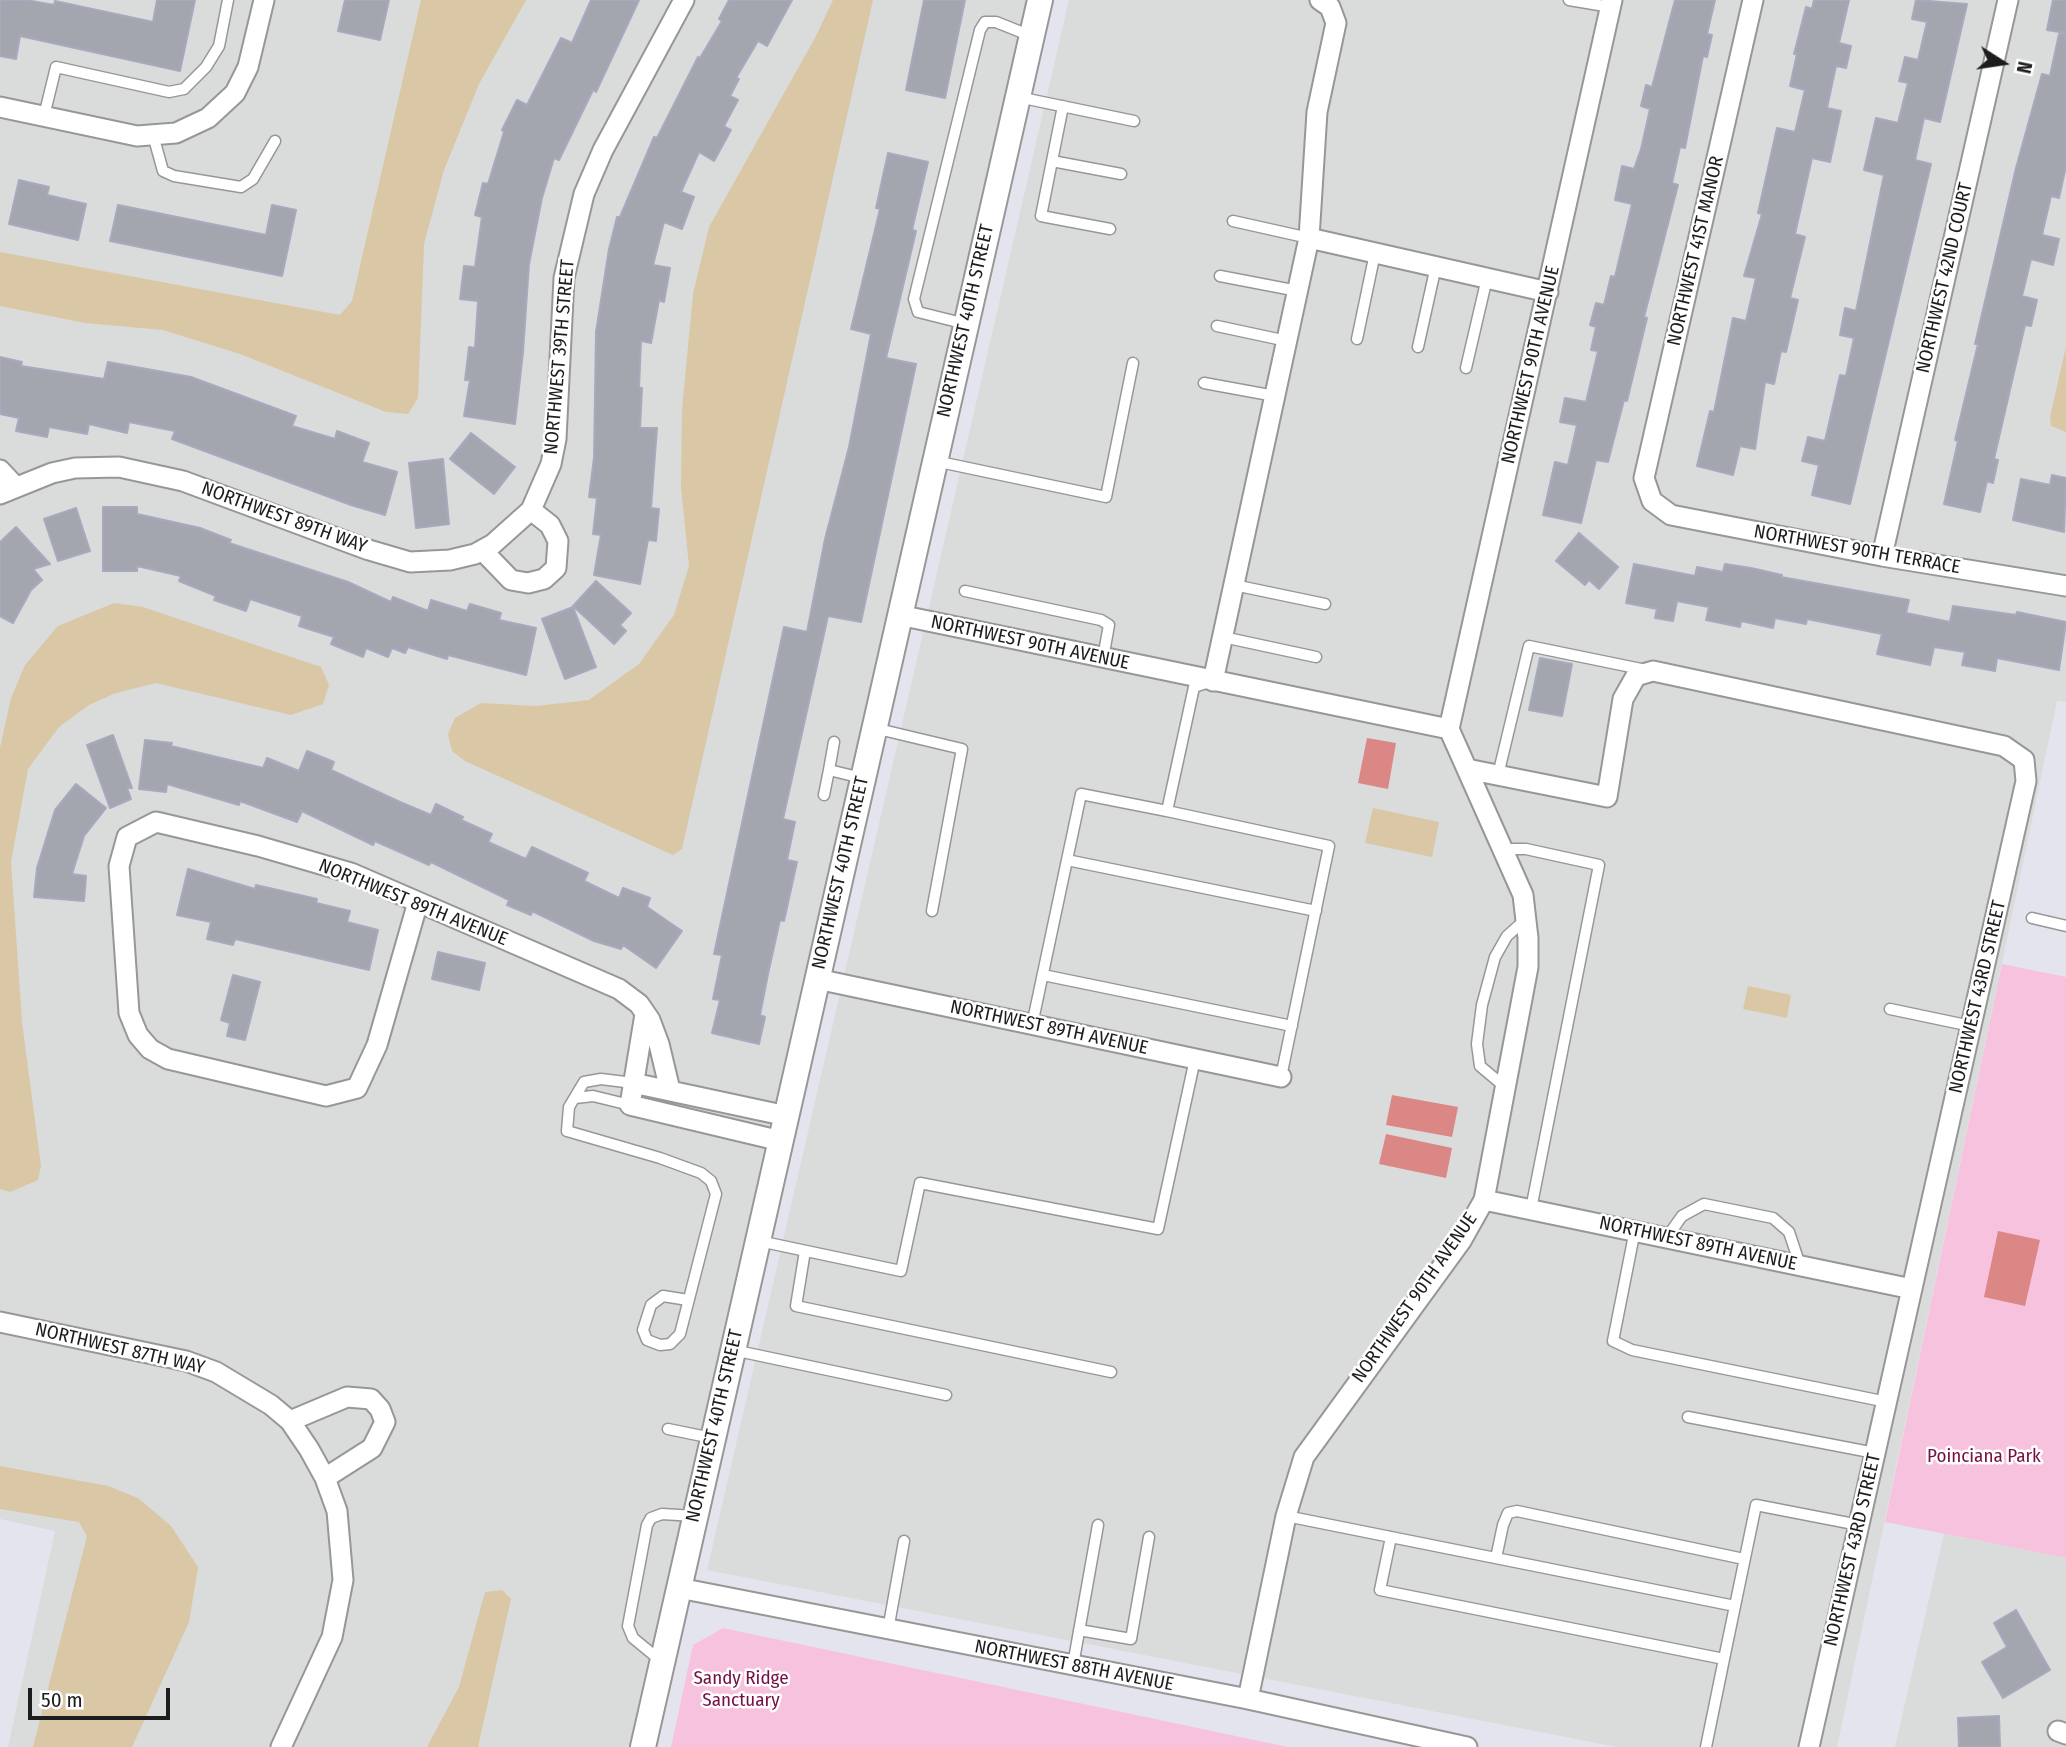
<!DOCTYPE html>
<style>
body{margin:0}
#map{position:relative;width:2066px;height:1747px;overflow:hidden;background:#e4e4ee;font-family:"Fira Sans Condensed",sans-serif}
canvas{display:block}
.north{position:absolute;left:1968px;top:28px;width:70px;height:70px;-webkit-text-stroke:5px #fff;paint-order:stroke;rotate:102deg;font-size:19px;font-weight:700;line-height:28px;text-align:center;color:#1d1d1d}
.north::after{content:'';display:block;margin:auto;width:24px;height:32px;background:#1d1d1d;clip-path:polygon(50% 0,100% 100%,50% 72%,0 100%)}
.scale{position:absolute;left:28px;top:1688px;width:142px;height:32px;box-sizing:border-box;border:4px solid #1d1d1d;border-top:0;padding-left:9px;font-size:21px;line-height:24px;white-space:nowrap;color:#1d1d1d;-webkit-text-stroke:5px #fff;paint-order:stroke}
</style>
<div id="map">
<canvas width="2066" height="1747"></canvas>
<div class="north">N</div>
<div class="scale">50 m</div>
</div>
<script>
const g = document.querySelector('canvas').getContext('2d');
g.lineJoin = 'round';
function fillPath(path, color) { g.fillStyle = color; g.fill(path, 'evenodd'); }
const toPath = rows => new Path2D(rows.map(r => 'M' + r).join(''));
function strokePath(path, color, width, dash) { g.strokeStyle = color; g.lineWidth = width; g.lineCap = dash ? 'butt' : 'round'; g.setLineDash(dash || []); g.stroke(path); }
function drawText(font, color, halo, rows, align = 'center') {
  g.font = font + ' "Fira Sans Condensed",sans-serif'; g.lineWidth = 5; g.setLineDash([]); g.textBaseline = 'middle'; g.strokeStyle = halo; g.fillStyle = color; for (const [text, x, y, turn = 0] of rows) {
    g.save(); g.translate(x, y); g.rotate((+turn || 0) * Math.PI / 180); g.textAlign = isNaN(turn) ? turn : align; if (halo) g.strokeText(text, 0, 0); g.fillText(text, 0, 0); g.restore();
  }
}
fillPath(toPath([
 [0,0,1029,0,632,1747,8,1747,55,1531,0,1519],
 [1069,0,2066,0,2066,702,2057,701,1837,1747,1617,1747,707,1570],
 [1944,1534,2066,1558,2066,1747,1895,1747]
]), '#dadbdb');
fillPath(toPath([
 [2002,964,2066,977,2066,1558,1885,1522],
 [723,1628,1288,1747,671,1747,693,1645]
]), '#f7c2dd');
fillPath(toPath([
 [1367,738,1396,743,1388,789,1358,783],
 [1392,1095,1458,1107,1452,1137,1386,1125],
 [1386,1134,1452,1148,1446,1178,1379,1164],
 [1998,1231,2040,1240,2025,1306,1984,1297]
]), '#da8785');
fillPath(toPath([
 [421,0,526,0,479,84,444,170,424,244,418,398,408,414,386,412,240,354,163,330,85,323,0,306,0,252,340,315,352,301],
 [833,0,873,0,682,849,673,855,465,761,452,751,448,734,455,718,481,703,536,706,589,700,639,664,674,615,689,566,681,487,682,410,693,294,709,227,815,38],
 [2066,347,2066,432,2051,426,2050,417],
 [114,603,143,607,321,667,329,685,323,704,291,715,156,683,116,693,89,705,59,727,28,769,11,862,22,1022,41,1166,38,1180,10,1192,0,1189,0,748,11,698,25,665,58,626],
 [1373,808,1439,822,1432,857,1365,843],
 [1748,986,1791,995,1787,1018,1743,1009],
 [0,1466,108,1486,138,1498,171,1526,198,1567,189,1622,132,1747,33,1747,87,1536,79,1522,0,1509],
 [502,1590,511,1599,478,1747,427,1747,459,1687,485,1592]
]), '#dac7a6');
const building = toPath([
 [0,0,26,0,54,5,55,1,153,22,157,0,195,0,180,71,20,36,16,59,0,56,0,0],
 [345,0,389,0,380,40,338,31,345,0],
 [591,0,639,0,596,92,593,90,559,160,554,158,542,198,529,264,523,352,515,424,464,416,470,380,465,380,469,347,475,348,478,301,460,299,464,266,475,267,482,217,475,215,483,183,488,184,504,132,502,130,517,100,527,105,561,38,572,43,591,0],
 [729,0,792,0,767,46,758,41,736,78,739,79,730,96,738,100,724,126,731,130,714,161,699,152,681,192,694,197,682,229,664,222,653,265,670,268,664,302,659,300,651,343,641,341,639,388,642,388,640,428,657,428,651,508,659,509,656,541,648,540,640,584,594,575,601,535,593,534,597,498,589,497,594,458,596,332,609,249,617,217,620,217,654,137,657,138,698,57,700,58,722,21,719,19,729,0],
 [924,0,965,0,945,98,906,90,924,0],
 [1675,0,1715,0,1707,34,1712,35,1707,57,1703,56,1685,148,1680,147,1672,183,1678,185,1644,317,1647,318,1627,401,1624,400,1608,462,1596,460,1581,523,1543,515,1555,462,1568,465,1577,425,1560,422,1565,398,1586,402,1598,351,1591,350,1596,327,1590,325,1596,303,1604,305,1611,276,1615,277,1632,204,1615,200,1622,166,1634,169,1641,149,1650,109,1641,106,1646,85,1652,87,1675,0],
 [1814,0,1849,0,1839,43,1851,46,1846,68,1836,66,1827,108,1841,111,1830,162,1812,158,1795,234,1805,237,1790,298,1798,300,1786,352,1781,351,1774,384,1765,382,1755,449,1740,446,1733,475,1697,466,1710,411,1714,412,1733,318,1746,321,1756,278,1744,276,1762,214,1758,213,1777,128,1795,132,1805,90,1790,86,1797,54,1794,54,1806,7,1812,9,1814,0],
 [1916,0,1967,4,1940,122,1924,118,1915,160,1931,164,1850,504,1812,495,1819,465,1802,461,1808,437,1825,441,1840,375,1846,376,1854,338,1840,335,1845,308,1856,311,1884,175,1864,170,1876,118,1898,123,1908,83,1899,81,1905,57,1918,60,1927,22,1912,19,1916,0],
 [2053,0,2066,0,2066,33,2047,30,2053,0],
 [2059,34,2066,35,2066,166,2059,198,2051,196,2042,235,2059,239,2053,265,2031,259,2022,296,2037,300,2031,326,2025,325,1994,459,1998,460,1993,483,1987,481,1980,512,1944,504,1958,441,1955,440,1978,344,1975,344,2016,168,2042,74,2050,76,2059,34],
 [888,153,928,162,912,230,916,231,886,358,916,364,861,622,828,616,783,819,795,822,787,860,797,862,784,921,780,920,768,974,760,1015,765,1017,759,1044,712,1033,720,1000,713,999,722,955,714,954,784,627,807,632,825,539,849,447,871,334,851,329,880,209,876,208,888,153],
 [19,180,49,187,47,195,86,204,78,240,9,224,19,180],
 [118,205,266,235,272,205,296,210,282,276,110,241,118,205],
 [0,357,22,362,21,366,104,379,108,362,191,377,296,416,292,426,335,439,337,431,369,443,362,462,397,472,385,515,351,505,172,439,175,431,129,422,127,433,89,424,87,434,49,427,47,437,16,431,19,418,0,414,0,357],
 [471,433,515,467,494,494,450,459,471,433],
 [443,459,449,524,416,528,409,463,443,459],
 [2052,475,2066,478,2064,532,2013,520,2021,479,2050,485,2052,475],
 [103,507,137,507,137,514,200,528,231,540,229,543,348,582,391,602,393,597,428,611,431,600,467,611,470,604,501,613,499,620,536,628,526,675,448,655,447,659,408,647,405,653,392,648,388,657,366,648,363,657,331,644,334,637,299,626,302,616,250,599,246,611,214,600,216,596,179,581,181,576,137,566,137,571,103,571,103,507],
 [76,508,90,551,58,561,44,519,76,508],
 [16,527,50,564,33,569,42,580,31,590,13,623,0,616,0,542,16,527],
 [1579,533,1618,567,1599,589,1589,580,1585,585,1556,561,1579,533],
 [1634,564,1695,576,1697,567,1723,572,1725,564,1751,568,1782,575,1781,577,1909,600,1906,613,1950,622,1953,606,2016,615,2017,612,2066,622,2059,670,1997,658,1995,671,1962,665,1965,652,1934,647,1930,665,1877,654,1882,634,1807,619,1806,624,1775,618,1773,628,1741,621,1740,627,1706,620,1709,607,1677,601,1673,621,1655,618,1657,609,1626,603,1634,564],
 [596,581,631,613,620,625,626,631,614,644,573,606,596,581],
 [573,607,596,667,565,679,542,619,573,607],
 [1540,658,1572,664,1562,716,1529,710,1540,658],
 [113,735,132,788,127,788,131,799,110,808,87,745,113,735],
 [145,740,172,743,171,746,263,768,267,758,299,771,307,751,334,762,331,770,400,802,431,815,436,804,463,817,461,820,492,834,488,842,526,859,532,847,588,873,584,881,619,898,623,888,650,898,647,907,682,931,656,968,623,945,621,949,594,941,532,911,531,915,507,905,509,900,431,862,429,865,375,841,373,845,302,811,297,822,240,801,239,805,167,784,166,792,139,789,145,740],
 [76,784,106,808,84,836,72,874,86,876,84,901,34,897,37,868,55,810,76,784],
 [188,869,255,889,256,885,317,899,316,903,350,911,347,922,378,930,369,970,235,939,233,945,207,939,211,922,177,915,188,869],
 [438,952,485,963,479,990,432,979,438,952],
 [233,975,260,982,245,1040,227,1036,230,1023,221,1020,233,975],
 [2016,1610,2050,1670,2003,1698,1982,1662,2007,1647,1994,1623,2016,1610],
 [1999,1716,2000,1747,1959,1747,1958,1718,1999,1716]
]);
fillPath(building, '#a3a5af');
strokePath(building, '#a7aabf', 2);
const service = toPath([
 [1569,0,1611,7],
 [1018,97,1134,121],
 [1063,106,1041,216,1110,229],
 [44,116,56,67,169,92,184,89,206,67,219,46,228,0],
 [153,135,163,171,174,176,241,187,253,179,275,141],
 [1052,161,1121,174],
 [1233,221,1309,238],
 [1220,276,1298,291],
 [966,324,918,312,914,299,980,30,985,22,996,22,1031,36],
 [1217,326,1287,341],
 [1357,339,1375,253],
 [1418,347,1436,266],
 [1466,368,1487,278],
 [1204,383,1275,396],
 [935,461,1106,497,1133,363],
 [1234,585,1325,604],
 [965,591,1101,620,1109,625,1103,658],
 [1223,637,1316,657],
 [1206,683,1194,687,1167,811,1329,846,1281,1077],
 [874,728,962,749,932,911],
 [834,742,829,770,862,778],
 [1498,775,1529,646,1646,670],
 [824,795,829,770],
 [1504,849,1526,849,1599,865,1531,1209],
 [1067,860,1316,911],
 [2032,918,2066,926],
 [1043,975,1292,1026],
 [1890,1009,1971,1026],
 [1032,1025,1081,794,1167,811],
 [633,1083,601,1079,584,1082,569,1107,567,1131,660,1158,701,1173,711,1181,716,1194,680,1334,670,1344,660,1345,647,1340,643,1330,651,1305,663,1296,688,1300],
 [1505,1087,1480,1066,1477,1044,1482,1005,1495,957,1507,936,1526,919],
 [575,1098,593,1096,630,1105],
 [1635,1230,1613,1341,1632,1350,1887,1402],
 [1667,1237,1682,1216,1704,1204,1773,1218,1789,1232,1800,1265],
 [759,1241,901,1271,920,1183,1158,1229,1195,1059],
 [805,1251,796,1306,1111,1372],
 [733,1350,946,1395],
 [1688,1417,1875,1453],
 [668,1429,712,1438],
 [1286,1516,1735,1606,1756,1505,1859,1525],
 [1391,1537,1380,1590,1724,1659,1735,1606],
 [1496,1558,1503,1525,1508,1513,1517,1511,1744,1559],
 [888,1630,904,1541],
 [1079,1630,1131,1639,1149,1537],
 [661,1661,633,1638,628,1626,647,1525,651,1518,662,1514,695,1516],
 [1073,1665,1098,1525],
 [1706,1747,1724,1659]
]);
const minor = toPath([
 [1753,0,1644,478,1652,501,1671,515,1882,556,2066,586],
 [0,107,137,136,176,133,208,118,235,93,248,67,264,0],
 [1309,238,1548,292],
 [0,470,15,486],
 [0,494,52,473,75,468,119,467,183,481,369,550,410,562,450,560,475,554,493,544,531,510,551,464,556,439,564,278,584,194,603,150,684,0],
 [482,550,511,580,528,583,544,579,556,568,558,541,550,525,531,510],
 [1882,556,2008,0],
 [899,615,1449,729],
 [1213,681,1309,238,1317,112,1336,23,1330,7,1320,0],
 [1467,769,1607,797,1623,699,1636,676,1653,671,2004,746,2024,760,2026,781,1809,1747],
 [418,902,377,1045,357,1088,326,1096,168,1059,150,1049,138,1035,129,1013,119,866,127,837,156,822,258,846,351,873,619,989,639,1004,650,1020,659,1044,670,1090],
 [817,979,1281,1077],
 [645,1014,630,1105,781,1141],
 [633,1083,787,1116],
 [1484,1200,1912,1289],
 [0,1322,186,1361,216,1372,271,1405,290,1421,309,1449,325,1478,337,1511,343,1580,332,1637,281,1747],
 [290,1421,347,1397,371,1399,380,1409,385,1422,372,1448,325,1478],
 [679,1588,1248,1699,1467,1747],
 [1248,1699,1286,1516,1304,1457,1461,1241,1484,1200,1528,967,1528,938,1523,895,1449,729,1612,0],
 [2058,1731,2066,1734]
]);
const tertiary = toPath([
 [643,1747,1040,0]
]);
strokePath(service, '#979797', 13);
strokePath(minor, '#979797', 23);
strokePath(tertiary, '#979797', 28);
strokePath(service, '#fff', 10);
strokePath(minor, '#fff', 19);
strokePath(tertiary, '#fff', 24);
drawText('19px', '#1d1d1d', '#fff', [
 ["NORTHWEST 41ST MANOR",1696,251,-77],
 ["NORTHWEST 42ND COURT",1945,278,-77],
 ["NORTHWEST 40TH STREET",966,321,-77],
 ["NORTHWEST 39TH STREET",560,357,-85],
 ["NORTHWEST 90TH AVENUE",1531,365,-77],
 ["NORTHWEST 89TH WAY",284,518,20],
 ["NORTHWEST 90TH TERRACE",1857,550,10],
 ["NORTHWEST 90TH AVENUE",1030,643,12],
 ["NORTHWEST 40TH STREET",841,873,-77],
 ["NORTHWEST 89TH AVENUE",413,903,22],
 ["NORTHWEST 43RD STREET",1978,997,-77],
 ["NORTHWEST 89TH AVENUE",1049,1028,12],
 ["NORTHWEST 89TH AVENUE",1698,1244,12],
 ["NORTHWEST 90TH AVENUE",1415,1298,-55],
 ["NORTHWEST 87TH WAY",120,1349,13],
 ["NORTHWEST 40TH STREET",715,1426,-77],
 ["NORTHWEST 43RD STREET",1853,1550,-77],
 ["NORTHWEST 88TH AVENUE",1074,1666,11]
]);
drawText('19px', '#761044', '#fff', [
 ["Poinciana Park",1984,1457],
 ["Sandy Ridge",741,1679],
 ["Sanctuary",741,1701]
]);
</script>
